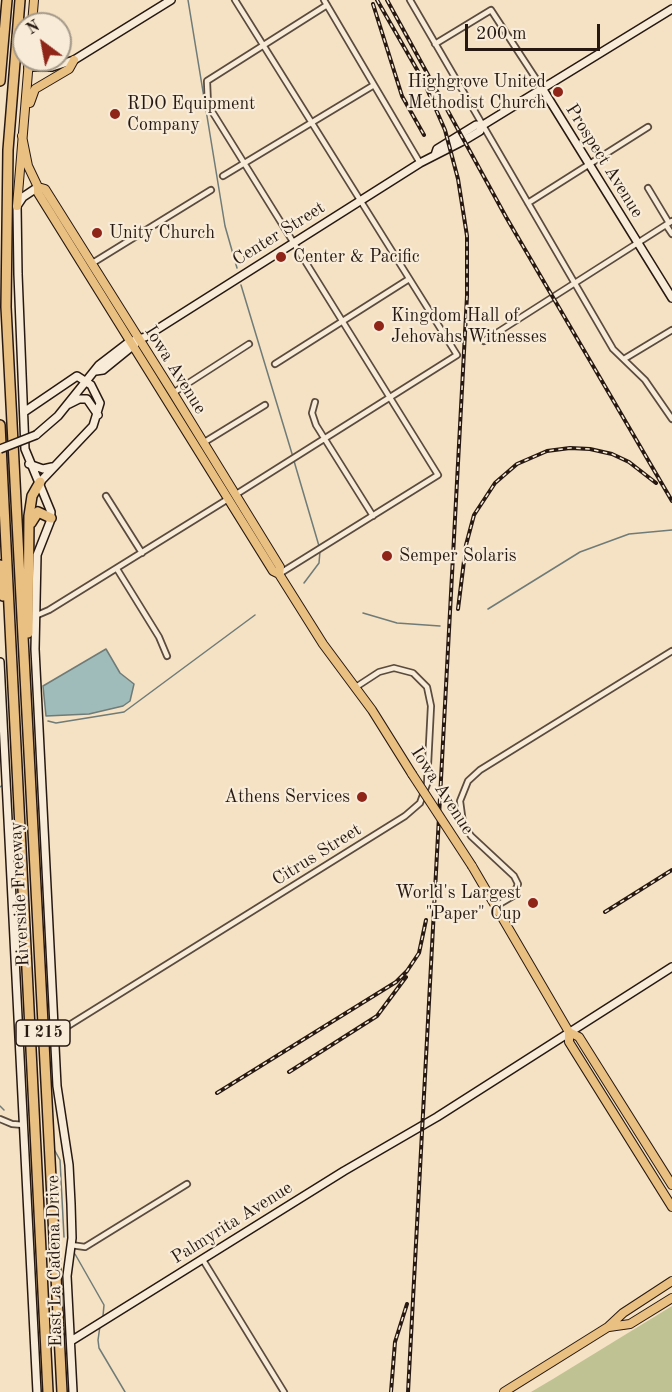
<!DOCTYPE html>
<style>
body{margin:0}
#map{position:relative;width:672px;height:1392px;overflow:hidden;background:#f5e1c3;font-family:"Old Standard TT",serif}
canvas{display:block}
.north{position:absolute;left:12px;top:12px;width:60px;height:60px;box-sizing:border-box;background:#f8ecd8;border:2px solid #a49889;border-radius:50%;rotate:328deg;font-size:16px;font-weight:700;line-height:24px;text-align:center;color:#271912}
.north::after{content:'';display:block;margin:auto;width:21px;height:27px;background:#8f2418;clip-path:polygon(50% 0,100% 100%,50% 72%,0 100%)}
.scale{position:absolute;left:465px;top:24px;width:135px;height:27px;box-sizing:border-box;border:3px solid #271912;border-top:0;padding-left:8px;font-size:18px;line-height:21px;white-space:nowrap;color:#271912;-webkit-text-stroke:4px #f8ecd8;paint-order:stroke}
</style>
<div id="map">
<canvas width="672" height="1392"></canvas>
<div class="north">N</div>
<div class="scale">200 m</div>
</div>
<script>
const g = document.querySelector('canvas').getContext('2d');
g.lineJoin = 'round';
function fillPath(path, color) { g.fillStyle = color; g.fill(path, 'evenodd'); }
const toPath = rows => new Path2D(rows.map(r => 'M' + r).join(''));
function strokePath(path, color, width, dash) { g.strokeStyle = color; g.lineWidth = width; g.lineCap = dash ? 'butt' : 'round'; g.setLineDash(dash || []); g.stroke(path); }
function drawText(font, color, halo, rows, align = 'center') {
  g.font = font + ' "Old Standard TT",serif'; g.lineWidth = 4.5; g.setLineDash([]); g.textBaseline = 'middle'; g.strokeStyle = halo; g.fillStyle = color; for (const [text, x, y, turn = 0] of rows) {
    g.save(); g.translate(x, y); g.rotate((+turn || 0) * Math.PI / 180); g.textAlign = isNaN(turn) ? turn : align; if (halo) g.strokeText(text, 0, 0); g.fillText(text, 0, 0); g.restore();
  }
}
fillPath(toPath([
 [672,1306,672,1392,531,1392,553,1379]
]), '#bfc292');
const water = toPath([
 [106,649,120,673,134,684,130,701,123,706,89,714,46,716,43,686,106,649]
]);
fillPath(water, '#9fbcbb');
strokePath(water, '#6f7b77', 1.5);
strokePath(toPath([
 [188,0,225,226,237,268],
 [241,285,293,457],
 [294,461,319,546],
 [304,583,319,563,320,551],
 [488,609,580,552,629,534,672,530],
 [363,613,397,623,440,626],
 [48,721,56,723,124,712,255,615],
 [0,787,3,785],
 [0,1106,4,1110],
 [55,1151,60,1160,64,1237],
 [75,1254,104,1305,103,1316],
 [100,1326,98,1340,99,1348,125,1392]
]), '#6f7b77', 1.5);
const street = toPath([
 [235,0,457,355,235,495],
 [324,0,420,163],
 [410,0,613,349,645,380,672,419],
 [435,44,491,10,542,88],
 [223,176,374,85],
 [648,188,669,223],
 [528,203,648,127],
 [666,225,672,234],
 [91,264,211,190],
 [484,341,672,221],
 [624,359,672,330],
 [275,364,409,279],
 [173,393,249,344],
 [315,402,312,413,316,425,373,516],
 [203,443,265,405],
 [106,496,142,553],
 [117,569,159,637,167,656],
 [279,574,438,475,208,105,207,81,327,5],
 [35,616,49,610,228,499],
 [496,906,513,896,518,884,514,876,471,836,463,823,460,801,468,781,480,770,672,651],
 [55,1034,405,816,420,803,427,784,431,706,427,687,413,673,394,668,379,672,356,687],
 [0,1119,12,1124,24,1125],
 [71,1245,85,1247,187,1184],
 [203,1260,284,1392]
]);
const secondary = toPath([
 [28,67,52,67,74,60,171,0],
 [542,88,672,298],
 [435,155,437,149,476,125,483,125,672,9],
 [38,187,23,197,17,206,18,274,25,449,51,512,50,522,37,555,35,649,57,1086,69,1165,71,1204,72,1238,67,1276,73,1392],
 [96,371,103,370,135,344],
 [69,404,79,399,87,399,98,415],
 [24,412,77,376,91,385,100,403,93,426,40,482],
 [36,435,58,416,99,365,129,342,145,337,420,163,465,140,480,131,483,125],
 [29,464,43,469,52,467],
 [0,662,37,1392],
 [71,1341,344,1171,437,1117,672,967]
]);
const primary = toPath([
 [32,24,34,0],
 [30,103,35,89,69,69,74,60],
 [22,136,28,166,38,187,38,193,273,571,279,574,323,644,372,710,412,774],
 [38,187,45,189,173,393,280,567,279,574],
 [17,206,29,60],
 [472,866,569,1032,569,1042,672,1207],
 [569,1032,579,1037,672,1185],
 [609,1327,630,1324,672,1298],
 [504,1392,608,1327,623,1313,672,1281]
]);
const highway = toPath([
 [20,0,8,150,6,307,62,1392],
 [0,81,7,0],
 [0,425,48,1392],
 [31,523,38,512,51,518],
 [0,565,3,596],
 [28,633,29,516,32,496,40,482]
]);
strokePath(street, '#5a4b3e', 8);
strokePath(secondary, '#271912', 10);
strokePath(primary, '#271912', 10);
strokePath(highway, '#271912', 12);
strokePath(street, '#f8ecd8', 4.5);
strokePath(secondary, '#f8ecd8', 7);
strokePath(primary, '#eac082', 8);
strokePath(highway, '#eac082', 9);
const rail = toPath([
 [377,0,423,80,445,130,458,179,467,236,467,296,408,1392],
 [387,0,506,217,672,501],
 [373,4,402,96,424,135],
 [458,609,466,545,474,515,495,483,517,464,547,451,570,448,590,449,612,454,629,462,656,483],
 [605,912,672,870],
 [289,1072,377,1016,406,977],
 [217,1093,396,982,407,971,419,953,426,920],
 [391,1392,395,1342,407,1304]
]);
strokePath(rail, '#271912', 4);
strokePath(rail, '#f8ecd8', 1.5, [4.5]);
const secondaryBridge = toPath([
 [0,449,36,435]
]);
const primaryBridge = toPath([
 [412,774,472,866]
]);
strokePath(secondaryBridge, '#271912', 10, []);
strokePath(primaryBridge, '#271912', 10, []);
strokePath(secondaryBridge, '#f8ecd8', 7);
strokePath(primaryBridge, '#eac082', 8);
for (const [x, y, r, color] of [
 [558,92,6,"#8f2418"],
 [115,114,6,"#8f2418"],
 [97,233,6,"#8f2418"],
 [281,257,6,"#8f2418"],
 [379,326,6,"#8f2418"],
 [387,556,6,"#8f2418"],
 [362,797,6,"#8f2418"],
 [533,903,6,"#8f2418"]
]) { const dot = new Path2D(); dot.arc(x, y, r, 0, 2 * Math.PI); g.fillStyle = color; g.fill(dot); strokePath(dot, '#f8ecd8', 2); }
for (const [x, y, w] of [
 [43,1033,54]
]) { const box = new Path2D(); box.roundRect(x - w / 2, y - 13, w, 26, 4.5); g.fillStyle = '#f8ecd8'; g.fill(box); strokePath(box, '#271912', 1.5); }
drawText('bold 16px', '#271912', null, [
 ["I 215",43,1033]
]);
drawText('18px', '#271912', '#f8ecd8', [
 ["Highgrove United",546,82,"right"],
 ["Methodist Church",546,103,"right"],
 ["RDO Equipment",127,104],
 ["Company",127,125],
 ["Unity Church",109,233],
 ["Center & Pacific",293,257],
 ["Kingdom Hall of",391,316],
 ["Jehovahs Witnesses",391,337],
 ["Semper Solaris",399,556],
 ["Athens Services",350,797,"right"],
 ["World's Largest",521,893,"right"],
 ["\"Paper\" Cup",521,914,"right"]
], 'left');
drawText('18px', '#271912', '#f8ecd8', [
 ["Prospect Avenue",604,161,58],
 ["Center Street",279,234,-32],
 ["Iowa Avenue",175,370,58],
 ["Iowa Avenue",442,791,57],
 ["Citrus Street",317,855,-32],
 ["Riverside Freeway",20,894,-93],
 ["Palmyrita Avenue",232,1223,-32],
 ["East La Cadena Drive",55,1261,-91]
]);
</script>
